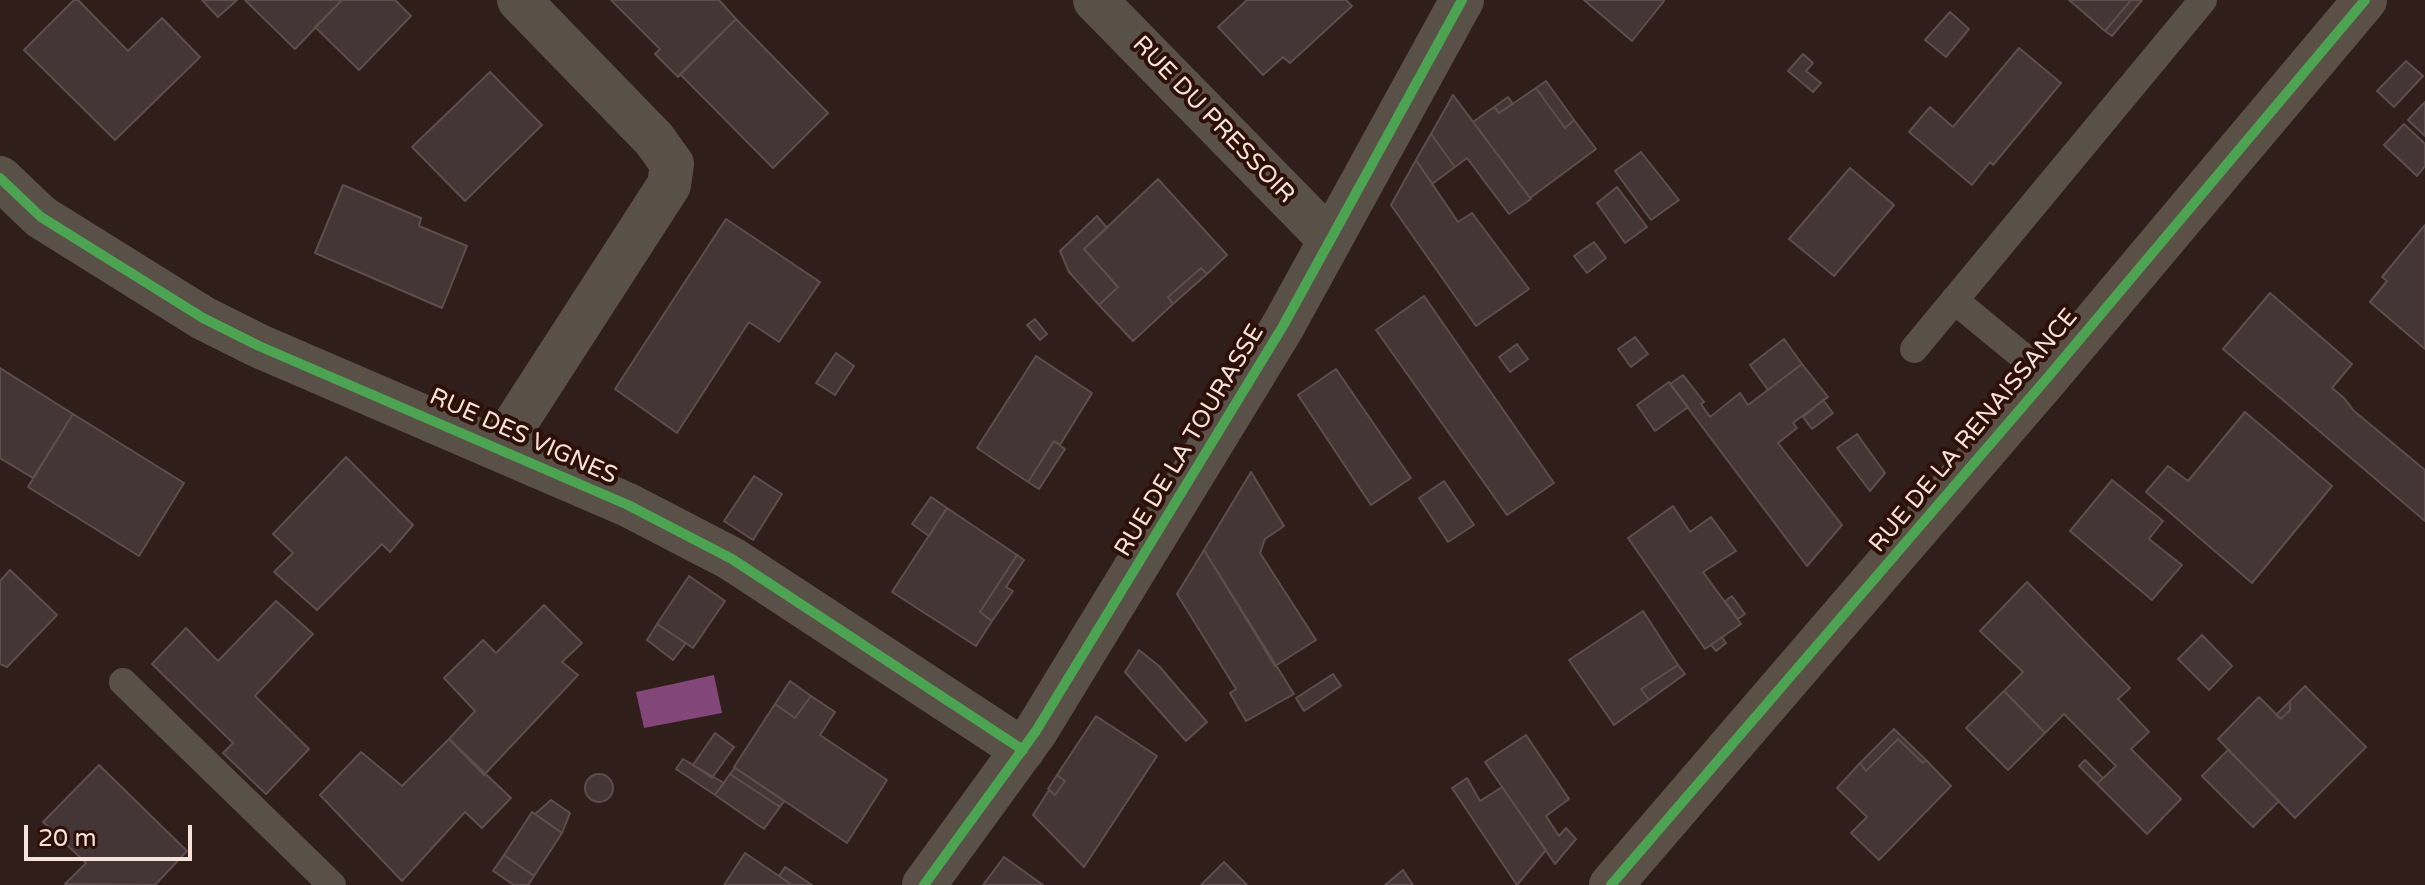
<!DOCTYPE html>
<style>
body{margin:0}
#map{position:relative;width:2425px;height:885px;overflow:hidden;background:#2f1e19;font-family:"Varela Round",sans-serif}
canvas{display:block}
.scale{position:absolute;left:24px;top:825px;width:168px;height:36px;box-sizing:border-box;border:4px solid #f7e2dc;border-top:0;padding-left:10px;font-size:24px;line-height:28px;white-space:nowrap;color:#f7e2dc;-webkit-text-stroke:6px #2d1008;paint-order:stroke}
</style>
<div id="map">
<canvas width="2425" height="885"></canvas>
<div class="scale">20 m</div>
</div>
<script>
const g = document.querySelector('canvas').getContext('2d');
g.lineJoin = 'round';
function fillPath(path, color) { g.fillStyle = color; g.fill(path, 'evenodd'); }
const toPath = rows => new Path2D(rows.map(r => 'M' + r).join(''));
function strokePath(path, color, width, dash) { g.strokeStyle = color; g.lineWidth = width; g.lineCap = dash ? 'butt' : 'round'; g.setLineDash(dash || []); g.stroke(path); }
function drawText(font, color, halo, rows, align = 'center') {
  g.font = font + ' "Varela Round",sans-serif'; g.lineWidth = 8; g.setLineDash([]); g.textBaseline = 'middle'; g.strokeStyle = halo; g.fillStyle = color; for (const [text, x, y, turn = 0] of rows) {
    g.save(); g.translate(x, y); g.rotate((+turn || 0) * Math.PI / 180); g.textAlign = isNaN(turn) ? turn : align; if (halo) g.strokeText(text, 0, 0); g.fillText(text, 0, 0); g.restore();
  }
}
fillPath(toPath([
 [714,675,722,713,644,728,636,692]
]), '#834679');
const building = toPath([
 [74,0,78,0,128,51,162,18,200,57,115,140,24,50,74,0],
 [202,0,237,0,218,17,202,0],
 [245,0,342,0,295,49,245,0],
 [342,0,395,0,411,16,359,70,315,27,342,0],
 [611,0,719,0,736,19,678,77,655,54,660,49,611,0],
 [1247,0,1346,0,1352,6,1290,63,1283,57,1263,75,1218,27,1247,0],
 [1584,0,1663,0,1664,1,1632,41,1584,0],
 [2069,0,2131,0,2105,31,2069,0],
 [2131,0,2142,0,2112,36,2105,31,2131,0],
 [1950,12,1969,29,1946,57,1925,40,1950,12],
 [736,19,828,113,773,168,680,74,736,19],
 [2019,48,2061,83,1993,165,1990,162,1972,185,1909,132,1930,107,1953,127,2019,48],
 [1803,54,1813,63,1806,71,1821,83,1813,92,1788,71,1803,54],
 [2406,61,2423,76,2394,107,2377,91,2406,61],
 [490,72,542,125,465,201,412,147,490,72],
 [1546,81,1574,120,1565,128,1536,88,1546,81],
 [1536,88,1565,128,1574,120,1596,149,1530,198,1473,122,1494,107,1499,113,1536,88],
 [1453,95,1531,199,1509,214,1467,158,1455,167,1431,134,1453,95],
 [1508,97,1513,104,1499,113,1494,107,1508,97],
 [2425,102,2425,136,2408,120,2425,102],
 [2404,124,2425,144,2425,166,2417,176,2384,145,2404,124],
 [1431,134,1455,167,1432,184,1416,160,1431,134],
 [1641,152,1679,200,1651,220,1615,171,1641,152],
 [1416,160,1458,222,1472,213,1529,289,1476,326,1391,205,1416,160],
 [1850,168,1894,205,1834,276,1789,239,1850,168],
 [1158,179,1227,255,1207,274,1201,268,1168,297,1173,304,1133,341,1099,305,1118,287,1084,249,1158,179],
 [343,185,421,218,419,226,467,246,442,308,315,253,343,185],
 [1617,187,1647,227,1625,243,1597,203,1617,187],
 [1097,216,1107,228,1084,249,1118,287,1099,305,1069,272,1060,251,1097,216],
 [726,219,820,282,779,342,749,322,677,433,615,389,726,219],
 [2425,225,2425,349,2370,302,2387,281,2382,277,2425,225],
 [1594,242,1606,258,1587,273,1574,256,1594,242],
 [1201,268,1207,274,1173,304,1168,297,1201,268],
 [2270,293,2352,364,2332,388,2344,398,2354,411,2425,470,2425,521,2223,349,2270,293],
 [1424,296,1554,483,1507,515,1376,330,1424,296],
 [1035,319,1047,334,1040,340,1027,325,1035,319],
 [1635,337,1648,354,1631,367,1618,349,1635,337],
 [1784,339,1802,364,1768,390,1750,365,1784,339],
 [1517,344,1528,359,1510,372,1499,357,1517,344],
 [836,353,854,366,835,395,816,383,836,353],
 [1036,356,1092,393,1060,445,1054,441,1028,482,977,448,1036,356],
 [1802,364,1828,397,1793,423,1797,428,1778,443,1842,525,1807,566,1670,384,1683,375,1704,402,1701,404,1710,417,1740,393,1748,405,1802,364],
 [0,368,73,414,33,478,0,458,0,368],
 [1336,369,1411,478,1371,505,1298,395,1336,369],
 [1669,382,1688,407,1655,431,1637,405,1669,382],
 [1823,400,1833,413,1812,429,1803,417,1823,400],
 [2245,412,2332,486,2252,583,2146,492,2168,466,2188,481,2245,412],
 [73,414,184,483,139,556,28,487,73,414],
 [1857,434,1885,473,1870,491,1837,448,1857,434],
 [1054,441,1065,449,1039,489,1028,482,1054,441],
 [346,457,413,525,390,552,382,544,317,610,274,572,293,553,273,534,346,457],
 [1251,472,1284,526,1265,539,1260,553,1316,640,1275,666,1204,550,1251,472],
 [754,476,782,494,753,540,724,521,754,476],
 [2112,480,2163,521,2149,539,2182,565,2152,600,2070,531,2112,480],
 [1444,481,1474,525,1448,542,1419,498,1444,481],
 [931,497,947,508,929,536,912,524,931,497],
 [1673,506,1690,532,1711,517,1736,551,1703,572,1741,624,1705,649,1628,538,1673,506],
 [947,508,1017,555,980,612,992,621,976,646,892,592,947,508],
 [1204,550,1294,694,1246,721,1230,693,1236,689,1177,594,1204,550],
 [1017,555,1024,560,1006,587,1013,591,992,621,980,612,1017,555],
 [10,570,57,615,7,667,0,664,0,581,10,570],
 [689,576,725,601,693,648,657,624,689,576],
 [2027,582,2130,688,2118,699,2149,732,2131,749,2181,799,2147,834,2097,784,2116,766,2064,714,2045,733,2004,691,2023,672,1980,631,2027,582],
 [1732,596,1745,614,1738,619,1725,601,1732,596],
 [276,601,313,634,255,696,309,749,266,794,223,753,233,743,152,664,186,628,218,661,276,601],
 [544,605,582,643,562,662,578,675,484,775,449,739,475,711,444,678,483,640,496,653,544,605],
 [1643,611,1678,665,1641,689,1649,700,1614,725,1569,660,1643,611],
 [657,624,686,643,673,660,647,640,657,624],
 [2202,635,2232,666,2209,690,2178,659,2202,635],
 [1722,637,1726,643,1716,651,1711,645,1722,637],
 [1139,650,1159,666,1207,722,1186,741,1125,672,1139,650],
 [1678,665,1685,674,1649,700,1641,689,1678,665],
 [1333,674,1341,686,1304,711,1296,698,1333,674],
 [790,681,811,696,795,718,775,704,790,681],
 [2305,686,2366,747,2295,818,2218,739,2259,697,2281,719,2290,710,2290,701,2305,686],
 [2004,691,2045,733,2008,770,1966,728,2004,691],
 [811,696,835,712,820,735,887,780,847,843,734,767,775,704,795,718,811,696],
 [2290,701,2290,710,2281,719,2276,715,2290,701],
 [1096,716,1157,756,1084,867,1033,815,1049,790,1055,795,1065,781,1057,775,1096,716],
 [1894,729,1926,760,1923,763,1898,739,1866,771,1860,763,1894,729],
 [715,733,734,747,712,778,693,765,715,733],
 [1526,735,1569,799,1546,816,1559,836,1566,828,1576,839,1555,864,1485,762,1526,735],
 [449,739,511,798,482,828,465,812,402,881,320,795,361,752,402,786,449,739],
 [1898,739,1923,763,1926,760,1951,786,1879,860,1851,833,1867,817,1837,788,1860,763,1866,771,1898,739],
 [2228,750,2279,801,2253,827,2202,776,2228,750],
 [683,759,724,783,715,795,676,769,683,759],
 [2085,760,2103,778,2097,784,2079,766,2085,760],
 [99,765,187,851,155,885,65,884,86,863,43,822,99,765],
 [735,768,784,801,780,807,730,774,735,768],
 '585 788a14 14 0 1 1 28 0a14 14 0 1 1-28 0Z',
 [730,774,780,807,764,829,715,795,730,774],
 [1057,775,1065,781,1055,795,1048,789,1057,775],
 [1467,778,1480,801,1502,787,1546,850,1517,885,1452,788,1467,778],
 [551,800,570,813,562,833,535,814,551,800],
 [532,812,562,833,534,876,504,855,532,812],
 [745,853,779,876,792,885,724,885,745,853],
 [504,855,534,876,528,885,514,885,493,871,504,855],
 [1004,857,1043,885,983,885,1004,857],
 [1224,862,1247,885,1201,885,1224,862],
 [785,867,812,885,792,885,779,876,785,867],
 [1403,870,1413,885,1385,885,1403,870]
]);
fillPath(building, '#443636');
strokePath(building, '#5d4e4d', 2);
strokePath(toPath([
 [1954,300,2048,377],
 [1914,349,2203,0],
 [123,682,332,885]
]), '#595047', 28);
strokePath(toPath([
 [1095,0,1330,240],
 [0,178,41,217,203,318,259,346,628,505,732,559,1023,750],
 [500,447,669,185,672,164,654,139,519,0],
 [924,885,1036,731,1283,326,1462,0]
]), '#595047', 44);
strokePath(toPath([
 [1611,885,2048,377,2365,0]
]), '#5b5045', 44);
strokePath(toPath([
 [0,178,41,217,203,318,259,346,628,505,732,559,1023,750],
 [924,885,1036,731,1283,326,1462,0],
 [1611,885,2048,377,2365,0]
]), '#4ca352', 10);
drawText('24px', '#f7e2dc', '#2d1008', [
 ["RUE DU PRESSOIR",1213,120,46],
 ["RUE DE LA RENAISSANCE",1974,431,-50],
 ["RUE DES VIGNES",523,437,24],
 ["RUE DE LA TOURASSE",1190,441,-59]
]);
</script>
